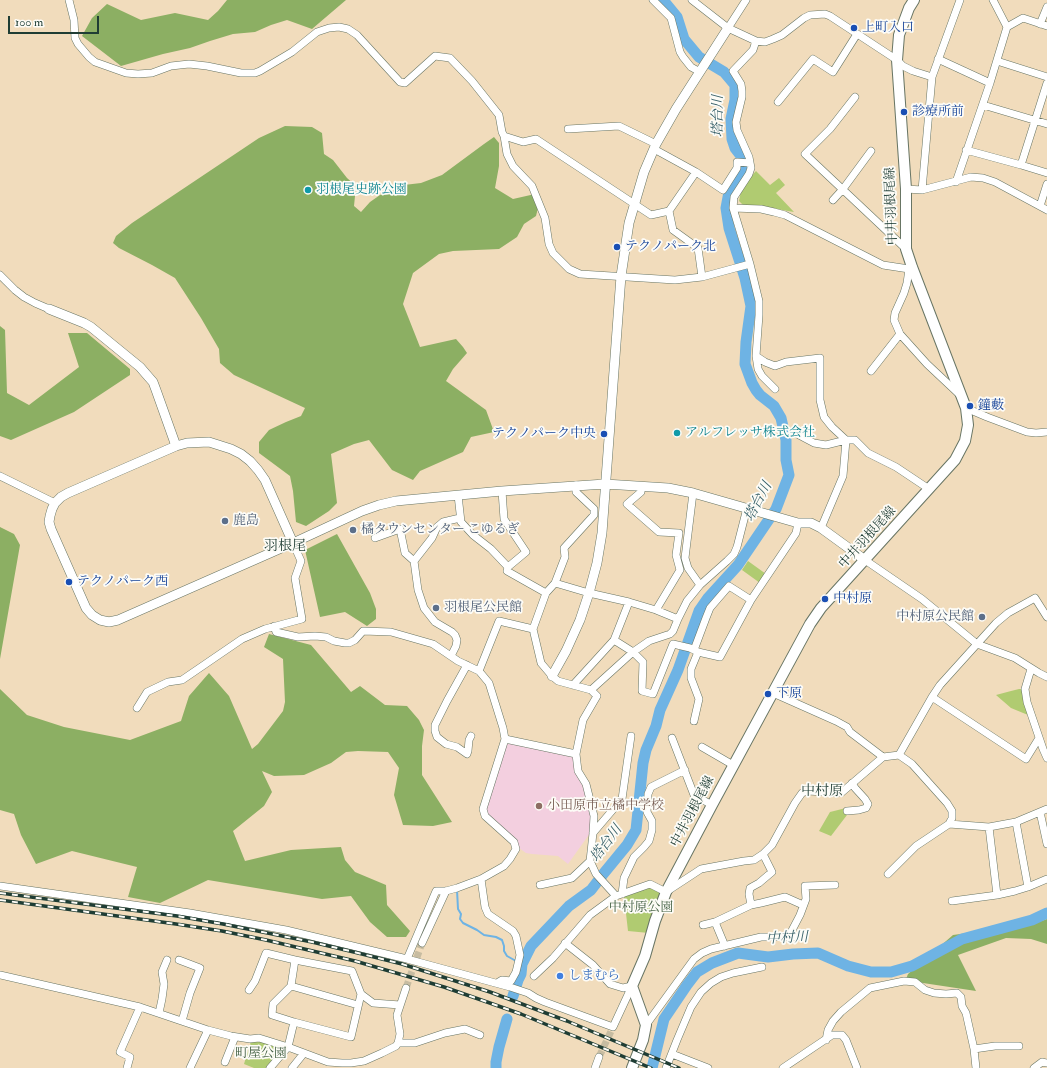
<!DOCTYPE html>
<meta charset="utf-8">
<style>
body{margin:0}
#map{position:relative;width:1047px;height:1068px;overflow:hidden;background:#f1dcbc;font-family:"IM FELL Double Pica",serif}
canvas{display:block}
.scale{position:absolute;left:8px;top:16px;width:91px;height:18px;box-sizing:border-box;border:2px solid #1f3d34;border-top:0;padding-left:5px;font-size:12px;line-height:14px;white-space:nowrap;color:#1f3d34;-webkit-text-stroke:3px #fdfcf7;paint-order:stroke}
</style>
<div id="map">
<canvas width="1047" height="1068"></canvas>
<div class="scale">100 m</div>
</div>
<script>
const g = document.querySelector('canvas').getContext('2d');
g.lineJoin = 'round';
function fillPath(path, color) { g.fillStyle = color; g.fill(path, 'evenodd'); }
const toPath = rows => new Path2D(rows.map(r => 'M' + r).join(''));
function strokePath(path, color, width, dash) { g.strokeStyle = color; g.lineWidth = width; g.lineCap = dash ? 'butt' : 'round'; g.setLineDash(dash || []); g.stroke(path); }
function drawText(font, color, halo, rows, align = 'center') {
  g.font = font + ' "IM FELL Double Pica","Noto Serif JP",serif'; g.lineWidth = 3.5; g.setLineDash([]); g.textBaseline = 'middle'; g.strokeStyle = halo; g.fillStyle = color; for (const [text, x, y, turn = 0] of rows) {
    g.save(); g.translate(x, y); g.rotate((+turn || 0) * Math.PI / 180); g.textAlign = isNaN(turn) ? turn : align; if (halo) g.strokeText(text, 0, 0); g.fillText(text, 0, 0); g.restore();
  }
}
fillPath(toPath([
 [507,741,573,755,590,791,593,829,568,864,558,856,532,854,526,853,516,846,485,813]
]), '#f3cfdf');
fillPath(toPath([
 [756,171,770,185,779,178,785,185,776,193,794,212,776,209,743,205,739,201,741,191,747,181],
 [748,561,766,574,760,583,742,570],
 [1019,689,1024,689,1028,715,1011,708,996,695,1011,691],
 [846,808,847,815,831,836,819,831,830,812],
 [650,888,662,893,649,933,628,931,624,896],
 [256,1039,284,1048,268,1068,254,1068,244,1064,251,1041]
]), '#b0cb71');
fillPath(toPath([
 [227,0,346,0,312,29,287,20,271,25,255,32,233,34,210,41,190,48,163,54,121,66,82,36,92,18,107,4,141,20,175,13,208,20,218,11],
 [285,126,312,127,322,133,324,154,333,160,347,178,356,186,354,206,361,212,370,202,380,195,404,185,421,183,442,175,484,144,494,137,499,143,499,166,495,188,513,199,535,194,540,200,536,216,524,224,517,237,499,249,453,251,439,254,413,273,403,304,420,347,456,339,463,347,467,353,453,369,446,381,486,410,494,432,471,437,463,452,420,471,413,480,392,470,369,440,354,444,331,454,337,503,329,511,306,526,296,522,293,491,290,476,259,453,259,442,269,430,286,422,301,416,305,408,234,375,220,363,219,349,201,318,175,278,152,265,119,248,113,243,116,236,132,223,259,138],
 [0,326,5,330,7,393,29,405,79,367,68,333,87,333,130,369,130,375,74,412,11,440,0,436],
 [0,527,14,534,20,545,0,659],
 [337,534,370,593,376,609,376,619,367,626,345,612,320,617,305,550],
 [269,634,311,645,351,692,360,686,385,705,407,706,419,720,424,730,422,746,422,775,452,822,433,826,403,825,394,795,399,768,388,752,358,751,346,752,331,763,304,775,274,776,262,771,272,792,264,806,233,831,245,861,291,850,341,847,345,860,355,872,386,885,387,905,410,931,406,937,387,937,370,922,351,896,322,899,208,880,160,903,128,897,137,867,72,851,36,864,21,835,14,814,0,810,0,689,27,715,64,727,130,740,181,721,189,696,209,673,229,696,252,749,258,744,283,711,285,702,283,659,264,647],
 [1047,919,1047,944,1031,939,1006,938,958,955,976,991,923,983,906,979,908,974,953,935,1033,924]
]), '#8caf63');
strokePath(toPath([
 [457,890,458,909,461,914,460,919,463,923,477,930,484,935,496,937,502,940,504,946,504,951,507,956,516,961]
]), '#6eb3e4', 2);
strokePath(toPath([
 [513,996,518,980,521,974,522,964,531,946,569,906,591,890,604,873,627,845,636,830,643,763,646,750,656,726,660,710,678,670,699,611,708,598,738,565,776,509,789,475,786,460,786,440,781,418,774,406,760,395,756,390,752,383,745,364,746,342,751,306,745,278,729,228,726,208,729,192,736,182,743,168,742,157,735,148,732,139,731,119,735,100,735,85,724,72,699,57,684,39,677,17,663,0],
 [496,1068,496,1062,499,1047,507,1019],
 [652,1068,664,1019,687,985,697,972,712,963,738,953,768,957,793,954,818,953,848,966,871,972,891,972,912,966,962,939,1032,920,1047,913]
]), '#6eb3e4', 11);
strokePath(toPath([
 [406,988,422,943],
 [599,1057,613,1027]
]), '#c7bca1', 7, [7, 3.5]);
const minor = toPath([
 [69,0,74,20,75,38,78,44,89,57,95,62,126,73,138,74,152,73,171,66,189,64,207,66,241,73,255,73,260,71,292,52,317,32,329,28,339,27,348,29,357,35,400,82,405,83,435,56,450,58,472,81,499,115,502,132,504,136,523,142,536,139,651,215,669,211,696,172],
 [653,0,671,18,680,52,683,57,691,67,700,72],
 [692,0,728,28,756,41,765,42,773,39,782,35,804,18,810,15,825,14,830,16,897,60,903,66,913,71,932,77],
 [993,0,1007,27],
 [1040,24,1047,7],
 [728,28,746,0],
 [756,41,753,50,733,71,741,84,742,91,742,97,736,122,737,130,749,157,751,168,749,174,734,197,733,208,750,264,759,301,759,315,756,356,765,362,775,366,786,362,820,358,820,400,824,417,832,427,846,440,843,476,821,528],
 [938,59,990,83],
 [997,61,1047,77],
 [855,97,830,129,805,154,906,249],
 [778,102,813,59,833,72,857,34],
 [983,105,1047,124],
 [568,129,619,126,656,144],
 [504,136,507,154,513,166,532,186,545,218,549,244,553,253,569,269,580,274,675,280,702,277,750,264],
 [654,149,696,172,723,190,737,168,737,162,750,163],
 [966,150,1021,165,1047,173],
 [1021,165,1047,83],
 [956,182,990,83,1007,27,1023,18,1047,26],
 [906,189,922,190,971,177,983,178,995,182,1047,210],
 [922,190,932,77,960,0],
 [833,200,843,189,871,151],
 [1040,206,1047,184],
 [733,208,761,209,774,212,785,215,883,265,909,269],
 [669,211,673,230,698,248,702,277],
 [912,267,909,269,907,283,904,293,895,313,894,320,900,334,927,364,960,395],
 [0,275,15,290,24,297,35,303,49,309],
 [756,356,758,369,762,376,775,389],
 [871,371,900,334],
 [966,408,987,417,1027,432,1036,433,1047,432],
 [797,434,814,443,826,445,846,440,855,440,868,453,896,467,929,489],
 [0,476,55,503],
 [576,485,576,492,594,509,594,515,564,548,565,557,555,583,546,593,533,629,541,663,552,676,558,681,591,690,597,696,583,720,576,754,578,771,586,784,594,816,593,833,590,861,596,874,616,896,650,884,666,892,701,869,744,861,754,860,763,854,772,845,795,803,802,793,808,791,841,793,883,757,899,755,912,764,947,803,952,811,952,818,949,824,916,846,888,874],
 [642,486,641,492,627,504,659,532,679,533,676,555,680,570,656,610],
 [502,491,504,519,526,552,508,567,507,571,546,593],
 [693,493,685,558,688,568,700,585,727,561,734,554,737,547,747,508],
 [458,495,461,522,473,535,491,549,508,567],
 [375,538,400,529,405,553,414,561,432,538,437,527,443,522,460,518],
 [865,560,922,599,977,644,1015,658,1039,673,1047,677],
 [414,561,418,590,424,608,435,622,452,632,455,635,457,640,456,646,451,656],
 [555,583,589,593,629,602,656,610,678,619],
 [274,626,276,632,298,637,315,636,326,637,334,641,345,643,349,643,355,640,363,631,391,632,433,644,458,661,479,671,489,683,503,728,505,739,483,809,485,816,514,842,516,849,510,859,504,866,481,879,457,888,446,891,436,891,407,959],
 [614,640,633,652,649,641,670,634,673,631,678,619,687,601,700,585],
 [694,650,706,618,710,608,729,586,751,600],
 [467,665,447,701,435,725,435,731,437,737,446,744,457,747,467,754,468,751,469,740,471,736],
 [1031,669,1025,689,1027,702,1043,749,1047,758],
 [479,671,499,621,533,629],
 [573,685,614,640,629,602],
 [591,690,633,652,643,662,642,691,653,694,673,644,690,648,698,652,720,657,751,600,796,533,798,523],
 [773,693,836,721,847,727,850,732,883,757],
 [932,697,1026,759,1039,738],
 [137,708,147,692,168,682,182,680,242,639,265,629,302,619,295,578,301,561,293,543],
 [694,721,699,699,691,678,691,669,698,652],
 [672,738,694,795,712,805],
 [505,739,576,754],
 [702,747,733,765],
 [899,755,932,697,940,685,996,623,1008,613,1035,598,1047,617],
 [847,811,859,810,866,808,868,804,865,799,855,788,852,783],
 [1040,812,1047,844],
 [1016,822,1028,887],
 [949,824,989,827,1016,822,1047,809],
 [989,827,997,895],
 [593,833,622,799,631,736],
 [481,879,485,907,488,914,513,931,516,936,520,955,516,972,511,981,502,980,497,983],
 [540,885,572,878,590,861],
 [0,886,190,913,286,930,407,959,510,987,528,993,536,998,545,1002,613,1027,632,986],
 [622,894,624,878,634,857,644,847,649,841,652,830,652,821,647,812,648,794,651,787,685,770],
 [952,901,997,895,1015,891,1028,887,1047,879],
 [751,905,761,903,785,897,803,905],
 [715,922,725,946],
 [703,925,715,922,751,905,749,894,750,888,759,883,772,872,763,854],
 [789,936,800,915,806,899,805,886,835,885],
 [422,943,446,891],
 [565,943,593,965,610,984,623,988,632,986],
 [179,960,200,968,190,993,182,1021],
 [0,975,140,1007,208,1030,231,1036,250,1039,259,1038,288,1047,328,1062,342,1063,351,1063,364,1061,382,1053,396,1046,398,1043,400,1034,397,1015,406,988],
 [534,976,553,958,590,915,616,896],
 [291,986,358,1005],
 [249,990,255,981,266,953,295,960],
 [361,994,351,1037,294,1022,272,1015,273,1004,291,986,295,960,352,971,361,994,373,1003,400,1005],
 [159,1013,162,999,164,984,162,972,167,960],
 [646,1025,694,959,702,953,711,949,761,937,800,937],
 [826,1040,828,1030,833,1021,841,1012,870,988,904,981,915,982,925,990,934,993,946,994,957,993,961,997,962,1006,966,1013,974,1049,976,1068],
 [398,1043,415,1043,445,1033,465,1029,480,1035],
 [974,1049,995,1046,1019,1046],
 [672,1054,708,1068],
 [225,1062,235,1037],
 [127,1068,130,1057,120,1052,140,1007],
 [190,1068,208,1030],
 [270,1068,288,1047,294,1022],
 [292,1068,304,1053],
 [595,1068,599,1057],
 [666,1068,677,1040,691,1007,701,992,711,983,721,977,733,973,762,967],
 [783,1068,832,1035,842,1035,846,1040,857,1068],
 [1034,1068,1042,1062,1047,1063]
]);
const tertiary = toPath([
 [49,309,84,323,91,327,140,367,146,374,153,382,156,390,176,446],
 [293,543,265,480,258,470,250,461,241,454,231,449,209,442,187,443,176,446,68,493,61,497,55,503,52,509,50,516,49,522,51,529,86,608,92,615,100,620,109,622,118,620,293,543,362,511,379,505,396,501,502,491,605,484,668,488,693,493,798,523,811,523,821,528,865,560],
 [552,676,566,651,580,620,589,593,597,563,602,533,621,276,629,223,644,172,656,144,676,109,728,28]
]);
const secondary = toPath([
 [632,1068,643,1040,646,1025,632,986,645,956,655,921,666,892,712,805,810,624,821,608,955,460,965,441,968,425,966,408,912,267,906,249,906,189,897,60,899,35,909,8,914,0]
]);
strokePath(minor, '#687564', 8);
strokePath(tertiary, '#687564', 10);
strokePath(secondary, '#687564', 12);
strokePath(minor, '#fff', 7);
strokePath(tertiary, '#fff', 9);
strokePath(secondary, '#fff', 10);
const rail = toPath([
 [0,893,177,916,223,924,312,942,358,953,402,964,490,992,567,1021,679,1068],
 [0,900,176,924,222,931,266,940,355,961,444,987,487,1002,521,1014,651,1068]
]);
strokePath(rail, '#1f3d34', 3.5);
strokePath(rail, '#fdfcf7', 2, [6]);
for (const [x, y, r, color] of [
 [854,28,4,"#1a4fb4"],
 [904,112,4,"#1a4fb4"],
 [308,190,4,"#0f9aa8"],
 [617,247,4,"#1a4fb4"],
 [970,406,4,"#1a4fb4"],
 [677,433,4,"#0f9aa8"],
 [604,434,4,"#1a4fb4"],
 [225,521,4,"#5c6f8a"],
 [353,530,4,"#5c6f8a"],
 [69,582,4,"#1a4fb4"],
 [825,599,4,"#1a4fb4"],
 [436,608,4,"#5c6f8a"],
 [982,617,4,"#5c6f8a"],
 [768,694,4,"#1a4fb4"],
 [539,806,4,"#8d6e63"],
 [560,976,4,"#3f7fe0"]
]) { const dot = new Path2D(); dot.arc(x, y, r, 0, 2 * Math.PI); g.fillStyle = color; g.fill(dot); strokePath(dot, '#fdfcf7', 1.5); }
drawText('13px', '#164399', '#fdfcf7', [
 ["上町入口",862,28],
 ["診療所前",912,112],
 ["テクノパーク北",625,247],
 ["鐘藪",978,406],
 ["テクノパーク中央",596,434,"right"],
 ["テクノパーク西",77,582],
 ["中村原",833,599],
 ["下原",776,694]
], 'left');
drawText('13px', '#0d838f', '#fdfcf7', [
 ["羽根尾史跡公園",316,190],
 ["アルフレッサ株式会社",685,433]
], 'left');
drawText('13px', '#1f3d34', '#fdfcf7', [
 ["中井羽根尾線",892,206,-92],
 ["中井羽根尾線",868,538,-48],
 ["中井羽根尾線",693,812,-62]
]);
drawText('13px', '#4e5e75', '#fdfcf7', [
 ["鹿島",233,521],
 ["橘タウンセンター こゆるぎ",361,530],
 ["羽根尾公民館",444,608],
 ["中村原公民館",974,617,"right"]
], 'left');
drawText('13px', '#785e54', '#fdfcf7', [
 ["小田原市立橘中学校",547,806]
], 'left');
drawText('13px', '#436043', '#fdfcf7', [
 ["中村原公園",641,908],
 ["町屋公園",261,1054]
]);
drawText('13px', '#366cbe', '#fdfcf7', [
 ["しまむら",568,976]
], 'left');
drawText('italic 14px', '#376069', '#fdfcf7', [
 ["塔台川",719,116,-90],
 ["塔台川",759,502,-62],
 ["塔台川",607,844,-53],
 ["中村川",787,939,-3]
]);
drawText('14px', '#1f3d34', '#fdfcf7', [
 ["羽根尾",285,547],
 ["中村原",822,792]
]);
</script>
